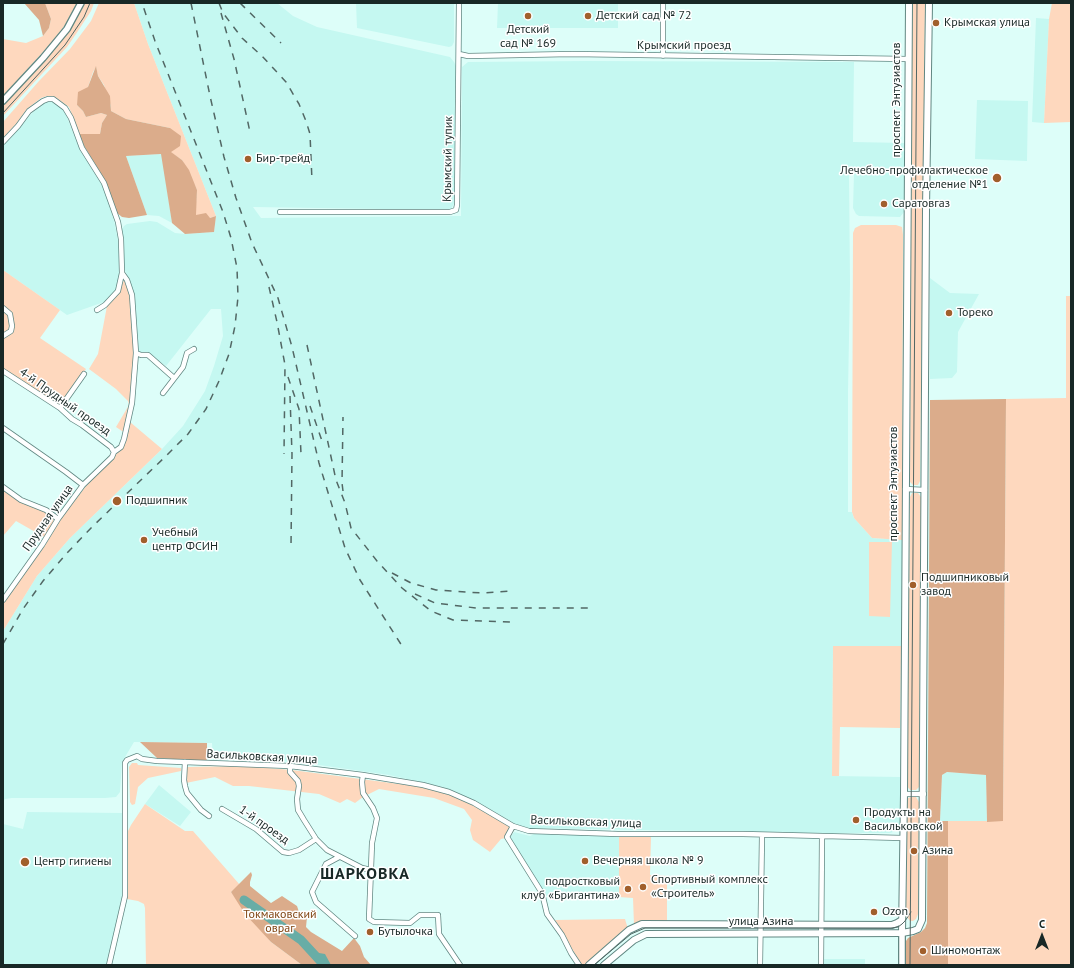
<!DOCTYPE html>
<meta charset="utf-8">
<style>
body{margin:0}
#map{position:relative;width:1074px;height:968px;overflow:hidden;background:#ddfef9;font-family:"PT Sans",sans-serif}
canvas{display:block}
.frame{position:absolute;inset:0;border:4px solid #182826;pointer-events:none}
.north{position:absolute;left:1022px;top:916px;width:40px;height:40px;-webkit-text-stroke:3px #fff;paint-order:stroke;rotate:0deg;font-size:11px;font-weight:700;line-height:16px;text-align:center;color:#182826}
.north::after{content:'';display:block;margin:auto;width:14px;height:18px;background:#182826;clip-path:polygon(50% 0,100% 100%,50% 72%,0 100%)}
</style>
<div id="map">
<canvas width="1074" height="968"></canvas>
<div class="frame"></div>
<div class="north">С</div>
</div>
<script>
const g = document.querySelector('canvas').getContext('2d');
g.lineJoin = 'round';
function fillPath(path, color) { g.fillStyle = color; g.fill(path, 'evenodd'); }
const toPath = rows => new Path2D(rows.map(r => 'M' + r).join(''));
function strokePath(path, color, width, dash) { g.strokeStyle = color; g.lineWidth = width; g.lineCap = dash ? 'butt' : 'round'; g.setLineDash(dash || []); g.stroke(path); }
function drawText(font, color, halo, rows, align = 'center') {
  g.font = font + ' "PT Sans",sans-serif'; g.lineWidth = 3; g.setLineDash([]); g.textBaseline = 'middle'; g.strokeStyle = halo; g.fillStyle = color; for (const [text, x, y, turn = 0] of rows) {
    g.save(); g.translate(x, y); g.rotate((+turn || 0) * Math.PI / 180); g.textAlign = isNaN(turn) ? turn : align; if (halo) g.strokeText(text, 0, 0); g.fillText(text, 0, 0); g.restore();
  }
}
fillPath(toPath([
 [134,3,277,3,293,16,317,27,450,57,454,62,456,66,454,204,450,210,253,207,261,218,461,216,462,67,468,62,587,61,854,62,853,142,904,143,904,212,900,217,859,216,856,214,853,208,854,174,849,174,850,283,848,392,848,512,852,512,854,518,872,538,902,540,901,646,833,646,832,776,900,777,900,828,896,831,890,833,810,833,530,828,521,827,514,823,477,802,443,787,389,775,305,763,253,759,213,760,212,743,134,742,122,762,120,792,116,797,105,798,12,798,5,799,3,802,3,631,37,576,70,538,162,449,183,426,205,391,214,366,223,336,221,309,211,309,166,366,148,353,141,353,137,349,134,295,129,280,124,268,122,229,124,226,127,224,150,221,157,222,175,233,185,234,214,232,216,216,148,44],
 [356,3,454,3,454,42,452,46,449,47,357,28],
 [498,3,618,3,618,28,497,28],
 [1036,18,1049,19,1044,123,1032,122],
 [49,100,55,102,64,110,80,150,102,185,107,196,115,225,118,240,120,275,117,290,113,296,104,302,67,315,3,270,3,145,10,139,33,112,39,105],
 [977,100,1028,101,1027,161,975,159],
 [162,154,172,223,159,216,147,215,126,156],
 [930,278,950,293,979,294,958,332,957,372,952,378,930,379],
 [947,772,986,775,987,822,940,821,942,775],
 [159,785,191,812,180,826,145,804],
 [27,812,123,813,122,900,106,965,3,965,3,824,23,829],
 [514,832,530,836,534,834,619,836,619,897,546,896,510,837],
 [823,959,865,959,865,965,823,965]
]), '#c5f8f1');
fillPath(toPath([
 [45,3,77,3,65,25,53,41,3,96,3,39,26,43,43,36,49,28,51,19],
 [84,3,94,3,91,11,76,34,67,47,3,116,3,106,61,41,70,31],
 [99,3,134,3,148,44,216,216,210,218,195,215,197,190,182,160,170,152,170,128,126,119,111,111,111,106,104,85,98,76,96,67,93,72,88,87,77,105,83,111,86,117,101,113,107,115,102,123,100,134,79,134,69,107,55,97,47,96,41,98,27,109,16,124,3,138,3,122,39,81,70,49,91,21],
 [912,3,925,3,920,481,918,485,913,485,910,482],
 [1052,3,1071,3,1071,122,1044,123,1049,19],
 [861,225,896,225,902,227,903,235,902,540,872,538,854,518,852,512,853,233,855,228],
 [3,270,60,310,40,338,86,369,62,404,59,405,3,369],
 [124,280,130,289,134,351,132,394,125,433,116,427,129,405,128,401,116,389,89,369,98,354,107,306,119,292],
 [1066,296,1071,296,1071,965,948,965,948,821,1003,821,1006,399,1066,398],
 [130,422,162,449,70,538,37,576,3,631,3,604,18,581,44,547,62,517,90,481,122,448],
 [3,489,46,512,54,518,53,523,44,537,16,521,3,536],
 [912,493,918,493,921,497,919,787,916,790,910,790,907,786,910,497],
 [869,542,892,542,890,617,869,616],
 [833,646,901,646,900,728,840,727,839,776,832,776],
 [132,763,137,763,138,765,181,768,181,771,148,778,138,787,135,804,132,805,130,802,129,767],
 [242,766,292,770,422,787,448,793,472,805,515,829,510,837,501,839,490,852,473,840,470,830,472,820,464,809,434,798,379,789,363,797,355,803,347,799,340,803,319,794,249,786,233,786,215,777,186,783,187,767],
 [911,797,916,797,919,802,918,914,916,919,913,921,910,921,906,916,907,802,908,798],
 [145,804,185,831,193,831,240,885,231,892,271,942,302,965,146,965,145,908,144,904,138,901,127,899,128,831,131,825],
 [619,836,651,837,650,875,667,876,667,921,643,921,634,925,633,898,619,897],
 [625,919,628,929,586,965,581,964,555,920]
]), '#fed8be');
fillPath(toPath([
 [24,3,45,3,51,19,49,28,43,36,39,20],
 [96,66,98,76,110,96,111,111,126,119,170,128,181,136,180,146,171,152,182,160,189,170,197,190,196,215,206,213,210,218,216,216,214,232,185,234,172,223,161,154,126,156,147,215,129,218,122,217,117,213,106,182,84,146,79,134,100,134,102,123,107,115,101,113,86,117,83,111,77,105,78,92,88,87],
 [1006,399,1003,821,987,822,986,775,947,772,942,775,940,821,948,821,948,965,905,965,906,941,908,938,921,932,925,928,927,923,930,400],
 [140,742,207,743,207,759,206,761,157,758],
 [251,872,252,875,250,882,250,886,271,903,282,896,297,906,300,915,307,917,306,927,311,932,342,951,354,938,360,946,364,957,371,965,302,965,271,942,245,914,231,892]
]), '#dbac8b');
fillPath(toPath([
 [313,952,325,954,331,965,318,965,312,958]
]), '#68ada6');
strokePath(toPath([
 [244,900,301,940,324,965]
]), '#68ada6', 9);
const minor = toPath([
 [663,3,663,56],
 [459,54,468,56,572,54,908,59],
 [3,142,18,126,29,111,43,101,48,99,53,99,65,108,71,118,82,148,104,183,118,222,121,239,122,273,127,280,132,295,136,353,132,403,124,439,121,447,114,452,112,457,83,485,58,519,42,545,3,600],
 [280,212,450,212,456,210,457,205,459,3],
 [3,308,10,314,12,326,11,331,3,336],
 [97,310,105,305,118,291,122,273],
 [136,353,141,355,148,355,174,378],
 [3,371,60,408,72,419,82,425,111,447,114,452],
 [163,393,183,367,187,353,194,349],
 [60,408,84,374],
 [3,428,66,472,83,485],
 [3,487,21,500,46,510,58,519],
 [905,489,925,490],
 [185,762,184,780,185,786,187,793,201,810,209,816],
 [290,766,290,772,298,781,299,786,297,799,298,810,304,820,316,839,327,850,362,868,371,870],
 [363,775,362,782,363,793,373,808,377,818,372,843,369,919,374,922,410,923,420,915,438,915,439,934,460,965],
 [904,794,924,794],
 [222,809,256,829,283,852,289,853,299,850,316,839],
 [513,826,507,837,542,893,547,914,562,935,571,953,579,965],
 [339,857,326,864,312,892,316,902,355,936],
 [109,965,125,896,125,763,127,760,137,756,142,759,157,761,290,766,363,775,423,785,449,792,474,803,513,826,529,831,618,834,743,834,903,838],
 [760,965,762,835],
 [821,965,822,836]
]);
const tertiary = toPath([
 [3,101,43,58,67,29,81,3],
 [902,933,902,965]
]);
const secondary = toPath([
 [902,933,904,794,909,3],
 [589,965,629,930,642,924,892,925,897,923,902,920],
 [604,965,634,940,646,934,902,933,913,931,918,929,922,920,926,209,929,3]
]);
strokePath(minor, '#618782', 6);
strokePath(tertiary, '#618782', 8);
strokePath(secondary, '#618782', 8);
strokePath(minor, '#fff', 4.5);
strokePath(tertiary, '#fff', 5.5);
strokePath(secondary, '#fff', 6);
strokePath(toPath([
 [3,113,65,45,84,17,90,3],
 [594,965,631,934,645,928,891,928,898,927,902,924,905,921,911,912],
 [910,965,917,3]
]), '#526764', 1);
strokePath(toPath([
 [191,3,210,96,224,157,236,198,252,243,278,298,292,347,319,463,345,548,360,580,404,649],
 [219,3,223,13,242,38,262,56,286,82,299,104,306,121,310,134,312,181],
 [240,3,281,43],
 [221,13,234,59,250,132],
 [269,287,277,322,285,365,284,454],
 [307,345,336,480,345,503,351,528,377,561,402,588,431,611,453,620,510,622],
 [288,377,299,409,301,454],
 [290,396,292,454,291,546],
 [310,406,323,444],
 [343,491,342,483,343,417],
 [392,573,411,583,436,590,482,593,510,591],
 [415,594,435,603,476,608,594,608],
 [3,644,23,609,43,581,67,553,92,527,167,455,188,434,206,409,219,381,229,354,235,326,238,297,237,268,231,238,223,212,155,41,142,3]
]), '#526764', 1.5, [7, 7]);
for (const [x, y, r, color] of [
 [528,16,4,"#a15f2c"],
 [588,16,4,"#a15f2c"],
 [936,23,4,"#a15f2c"],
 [248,159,4,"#a15f2c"],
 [997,178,5,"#a15f2c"],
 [884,204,4,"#a15f2c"],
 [949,313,4,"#a15f2c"],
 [117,501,5,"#a15f2c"],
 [144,540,4,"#a15f2c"],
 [913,585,4,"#a15f2c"],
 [856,820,4,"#a15f2c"],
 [914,851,4,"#a15f2c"],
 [585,861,4,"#a15f2c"],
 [25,862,5,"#a15f2c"],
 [643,887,4,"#a15f2c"],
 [628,889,4,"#a15f2c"],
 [874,912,4,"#a15f2c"],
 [370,932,4,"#a15f2c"],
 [923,951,4,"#a15f2c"]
]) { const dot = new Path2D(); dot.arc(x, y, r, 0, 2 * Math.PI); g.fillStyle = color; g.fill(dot); strokePath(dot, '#fff', 1.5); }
drawText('12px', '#182826', '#fff', [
 ["Детский сад № 72",596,16],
 ["Крымская улица",944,23],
 ["Детский",528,30,"center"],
 ["сад № 169",528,44,"center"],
 ["Бир-трейд",256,159],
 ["Лечебно-профилактическое",988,171,"right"],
 ["отделение №1",988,185,"right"],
 ["Саратовгаз",892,204],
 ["Тореко",957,313],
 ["Подшипник",126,501],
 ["Учебный",152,533],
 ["центр ФСИН",152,547],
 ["Подшипниковый",921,578],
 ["завод",921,592],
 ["Продукты на",864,813],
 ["Васильковской",864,827],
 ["Азина",922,851],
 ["Вечерняя школа № 9",593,861],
 ["Центр гигиены",34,862],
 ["Спортивный комплекс",651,880],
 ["«Строитель»",651,894],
 ["подростковый",620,882,"right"],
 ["клуб «Бригантина»",620,896,"right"],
 ["Ozon",882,912],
 ["Бутылочка",378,932],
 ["Шиномонтаж",931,951]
], 'left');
drawText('12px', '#182826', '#fff', [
 ["Крымский проезд",684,46],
 ["проспект Энтузиастов",897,100,-90],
 ["Крымский тупик",448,159,-89],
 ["4-й Прудный проезд",65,402,35],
 ["проспект Энтузиастов",894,484,-90],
 ["Прудная улица",48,518,-55],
 ["Васильковская улица",262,757,3],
 ["Васильковская улица",586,822,2],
 ["1-й проезд",264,825,35],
 ["улица Азина",761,922]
]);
drawText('12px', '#814614', '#fff', [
 ["Токмаковский",280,915],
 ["овраг",280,929]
]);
g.letterSpacing = '1px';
drawText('bold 16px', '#182826', '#fff', [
 ["ШАРКОВКА",365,874]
]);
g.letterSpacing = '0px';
</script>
